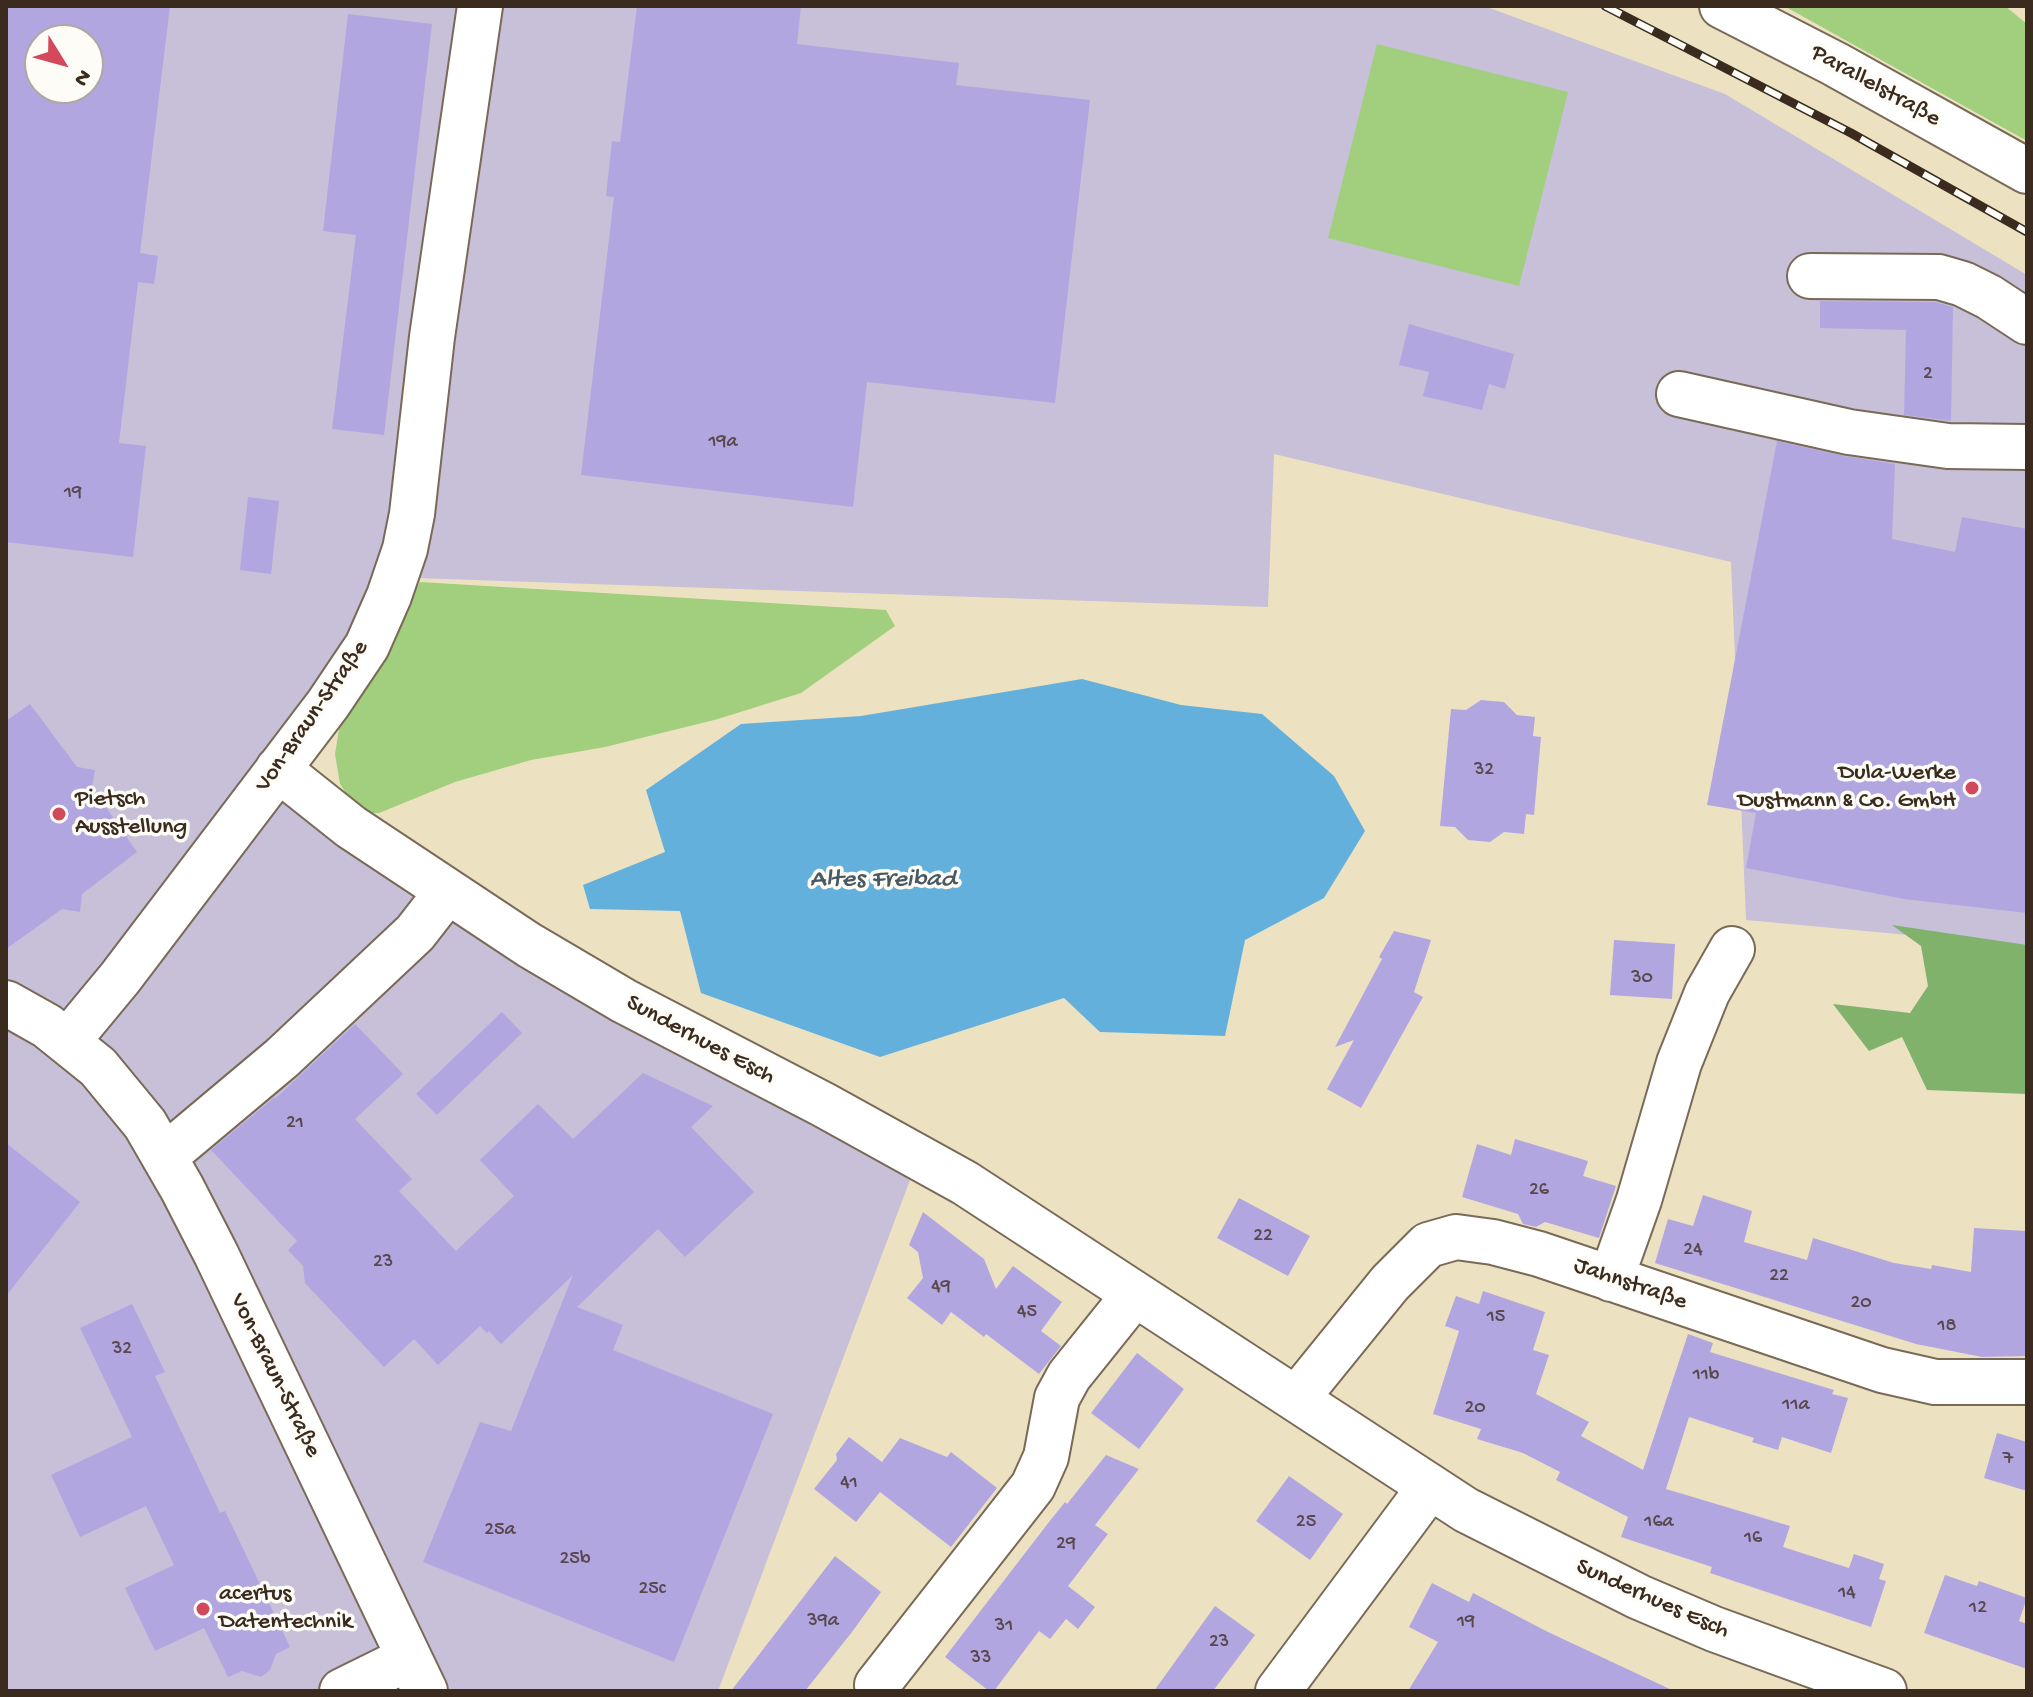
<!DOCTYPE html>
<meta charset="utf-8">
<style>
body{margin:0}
#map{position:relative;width:2033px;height:1697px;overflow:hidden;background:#ece2c2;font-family:"Gochi Hand",sans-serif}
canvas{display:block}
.frame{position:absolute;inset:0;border:8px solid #3b2a1e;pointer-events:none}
.north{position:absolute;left:24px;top:24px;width:80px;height:80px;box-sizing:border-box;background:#fdfcf7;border:2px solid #afa8a0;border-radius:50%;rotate:127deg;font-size:22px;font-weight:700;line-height:32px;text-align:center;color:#3b2a1e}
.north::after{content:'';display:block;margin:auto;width:28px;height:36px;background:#d1495b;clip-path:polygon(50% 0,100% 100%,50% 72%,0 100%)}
</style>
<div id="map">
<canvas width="2033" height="1697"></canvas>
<div class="frame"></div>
<div class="north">N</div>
</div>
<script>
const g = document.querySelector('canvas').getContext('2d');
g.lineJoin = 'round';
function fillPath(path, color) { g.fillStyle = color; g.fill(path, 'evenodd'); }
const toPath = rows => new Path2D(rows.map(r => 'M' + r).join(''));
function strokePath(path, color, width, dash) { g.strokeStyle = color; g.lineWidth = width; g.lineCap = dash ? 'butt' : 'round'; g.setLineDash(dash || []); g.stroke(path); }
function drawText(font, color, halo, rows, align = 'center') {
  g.font = font + ' "Gochi Hand",sans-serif'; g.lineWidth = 7; g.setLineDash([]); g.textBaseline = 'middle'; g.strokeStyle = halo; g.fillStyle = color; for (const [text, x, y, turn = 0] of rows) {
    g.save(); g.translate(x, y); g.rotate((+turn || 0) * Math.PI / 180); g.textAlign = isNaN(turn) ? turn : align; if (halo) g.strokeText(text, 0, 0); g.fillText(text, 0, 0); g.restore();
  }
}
fillPath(toPath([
 [6,6,1484,6,1725,94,2027,275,2027,946,1746,920,1731,562,1274,454,1268,607,415,578,277,793,910,1180,718,1691,6,1691],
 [40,40,88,40,88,88,40,88]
]), '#c8bfd8');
fillPath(toPath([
 [1784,6,2005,6,2027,24,2027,141],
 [1377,44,1568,92,1519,286,1328,238],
 [420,582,886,610,895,626,801,693,718,719,605,747,531,760,455,782,379,813,360,814,340,784,335,754,339,729]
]), '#a1cf7d');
fillPath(toPath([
 [1892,925,2027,945,2027,1094,1927,1090,1902,1037,1869,1051,1833,1004,1910,1013,1928,986,1921,946]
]), '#80b26c');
fillPath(toPath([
 [1082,679,1181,705,1262,714,1334,776,1365,831,1324,898,1245,940,1225,1036,1100,1032,1064,998,880,1057,701,993,680,911,590,909,583,885,665,852,646,790,741,724,861,716]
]), '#64b0dd');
fillPath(toPath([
 [6,6,170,6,140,253,158,256,154,284,138,282,119,443,146,446,133,557,6,542],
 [40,40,88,40,88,88,40,88],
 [637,6,801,6,797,44,959,63,956,85,1090,100,1055,403,867,382,853,507,581,475,614,197,606,196,612,141,620,142],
 [348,14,432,24,384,435,332,429,356,235,323,231],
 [1820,301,1935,302,1953,307,1951,421,1904,415,1906,330,1820,328],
 [1409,324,1514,354,1505,389,1489,384,1482,410,1423,396,1429,372,1399,365],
 [1777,441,1844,456,1895,464,1892,539,1955,552,1962,517,2027,529,2027,913,1904,899,1746,868,1756,813,1707,805],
 [248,497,279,501,271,574,240,570],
 [1481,700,1504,702,1517,715,1535,717,1533,736,1541,737,1534,815,1526,814,1524,834,1504,832,1490,842,1468,840,1455,827,1440,826,1451,709,1466,710],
 [30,704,77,767,95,770,92,787,137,852,82,894,80,912,62,909,6,949,6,721],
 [1394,931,1431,940,1414,992,1423,997,1361,1108,1327,1089,1354,1040,1335,1047,1382,959,1379,957],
 [1614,940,1675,944,1672,999,1610,995],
 [502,1012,522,1033,437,1115,416,1094],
 [355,1024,403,1074,355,1119,412,1179,399,1191,456,1251,514,1196,480,1160,538,1104,573,1139,643,1073,713,1106,691,1127,754,1192,685,1257,658,1229,577,1307,623,1325,613,1350,773,1414,674,1662,423,1562,480,1422,511,1431,573,1275,501,1344,489,1331,487,1333,480,1326,438,1365,414,1339,384,1367,305,1283,303,1266,288,1250,297,1241,211,1150,275,1097,276,1098],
 [1515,1139,1588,1161,1583,1176,1616,1186,1599,1238,1545,1222,1536,1227,1523,1224,1518,1214,1462,1197,1477,1144,1511,1155],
 [6,1143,80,1202,6,1296],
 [1703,1195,1752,1211,1744,1242,1807,1260,1813,1238,1894,1263,1931,1269,1932,1265,1971,1272,1974,1228,2027,1231,2027,1356,1982,1357,1916,1344,1655,1263,1668,1219,1693,1226],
 [1239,1198,1310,1236,1288,1276,1217,1238],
 [923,1212,984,1259,996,1289,1013,1266,1062,1302,1041,1331,1061,1346,1039,1374,986,1334,984,1337,951,1312,942,1325,907,1298,923,1278,918,1252,909,1245],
 [1483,1291,1545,1312,1533,1350,1549,1355,1536,1394,1589,1422,1581,1436,1643,1470,1688,1334,1713,1343,1710,1352,1834,1390,1832,1394,1848,1398,1831,1453,1782,1437,1778,1450,1752,1442,1754,1438,1689,1417,1666,1489,1790,1526,1783,1547,1849,1568,1854,1554,1884,1564,1879,1579,1886,1581,1871,1627,1710,1573,1712,1567,1621,1537,1628,1517,1556,1480,1560,1472,1523,1453,1477,1439,1481,1429,1433,1414,1459,1331,1445,1326,1456,1296,1479,1304],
 [132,1304,165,1372,155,1376,220,1513,225,1511,290,1647,276,1654,270,1670,261,1677,242,1671,228,1677,204,1628,155,1651,125,1588,174,1565,146,1506,80,1537,51,1475,132,1437,80,1328],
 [1137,1353,1184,1389,1139,1449,1091,1413],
 [1997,1433,2027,1442,2027,1491,1984,1478],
 [849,1437,882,1462,900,1438,947,1457,951,1452,997,1488,951,1547,880,1492,856,1522,814,1489,837,1460,836,1454],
 [1106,1455,1139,1469,1095,1525,1108,1534,1068,1586,1095,1607,1078,1629,1066,1619,1050,1639,1039,1631,994,1691,989,1691,945,1657,1049,1522,1065,1502,1067,1504],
 [1289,1476,1343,1514,1310,1560,1256,1521],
 [835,1556,881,1592,852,1632,805,1691,731,1691],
 [1945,1575,1977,1586,1979,1581,2027,1598,2019,1621,2027,1624,2027,1669,1924,1633],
 [1432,1583,1469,1602,1473,1593,1548,1632,1674,1691,1408,1691,1438,1642,1409,1627],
 [1215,1606,1255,1635,1213,1691,1154,1691]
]), '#b2a6e1');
const minor = toPath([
 [1810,276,1939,277,1963,284,1989,297,2027,322],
 [1679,394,1849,432,1948,446,2027,447],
 [278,769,351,827,529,945,624,1001,824,1105,965,1183,1466,1510,1639,1597,1714,1629,1884,1691],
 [6,1003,47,1026,98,1067,145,1124,182,1188,216,1254,425,1691],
 [67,1042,120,978,328,704,367,646,389,596,405,549,412,514,432,337,480,6],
 [164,1157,282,1058,415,933,447,892],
 [1611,1279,1639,1200,1679,1063,1707,993,1732,949],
 [1296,1399,1390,1283,1428,1245,1456,1237,1493,1242,1539,1254,1882,1370,1935,1382,2027,1382],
 [877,1685,1033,1486,1046,1457,1057,1398,1069,1376,1134,1295],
 [342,1691,409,1658],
 [1278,1691,1429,1488]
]);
const major = toPath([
 [1722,6,1835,64,2027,171]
]);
strokePath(minor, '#796a57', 48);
strokePath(major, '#796a57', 48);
strokePath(minor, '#fff', 44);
strokePath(major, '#fff', 44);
const rail = toPath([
 [1605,6,1851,133,2027,232]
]);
strokePath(rail, '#3b2a1e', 9);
strokePath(rail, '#fdfcf7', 6, [18]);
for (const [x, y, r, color] of [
 [1972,788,8,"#d1495b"],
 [59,814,8,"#d1495b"],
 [203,1609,8,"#d1495b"]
]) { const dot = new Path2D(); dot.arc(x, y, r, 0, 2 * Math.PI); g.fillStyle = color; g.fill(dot); strokePath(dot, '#fdfcf7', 3); }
drawText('20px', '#59494f', null, [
 ["2",1928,375],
 ["19a",723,443],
 ["19",73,494],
 ["32",1484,771],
 ["30",1642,979],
 ["21",295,1124],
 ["26",1539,1191],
 ["22",1263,1237],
 ["24",1693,1251],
 ["23",383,1263],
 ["22",1779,1277],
 ["49",941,1288],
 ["20",1861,1304],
 ["45",1027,1313],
 ["15",1496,1318],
 ["18",1947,1327],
 ["32",122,1350],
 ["11b",1706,1376],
 ["11a",1796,1406],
 ["20",1475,1409],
 ["7",2008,1460],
 ["41",849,1484],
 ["25",1306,1523],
 ["16a",1659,1523],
 ["25a",500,1531],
 ["16",1753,1539],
 ["29",1066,1545],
 ["25b",575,1560],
 ["25c",652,1590],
 ["14",1847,1594],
 ["12",1978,1609],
 ["39a",823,1622],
 ["19",1466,1623],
 ["31",1004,1627],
 ["23",1219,1643],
 ["33",981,1659]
]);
drawText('24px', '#3b2a1e', '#fdfcf7', [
 ["Parallelstraße",1875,87,29],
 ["Von-Braun-Straße",313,717,-55],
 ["Sunderhues Esch",700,1041,28],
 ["Jahnstraße",1630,1285,19],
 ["Von-Braun-Straße",274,1376,64],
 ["Sunderhues Esch",1652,1600,24]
]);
drawText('24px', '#3b2a1e', '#fdfcf7', [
 ["Dula-Werke",1956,774,"right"],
 ["Dustmann & Co. GmbH",1956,802,"right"],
 ["Pietsch",75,800],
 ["Ausstellung",75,828],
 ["acertus",219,1595],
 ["Datentechnik",219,1623]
], 'left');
drawText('italic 26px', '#495961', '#fdfcf7', [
 ["Altes Freibad",883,881]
]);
</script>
